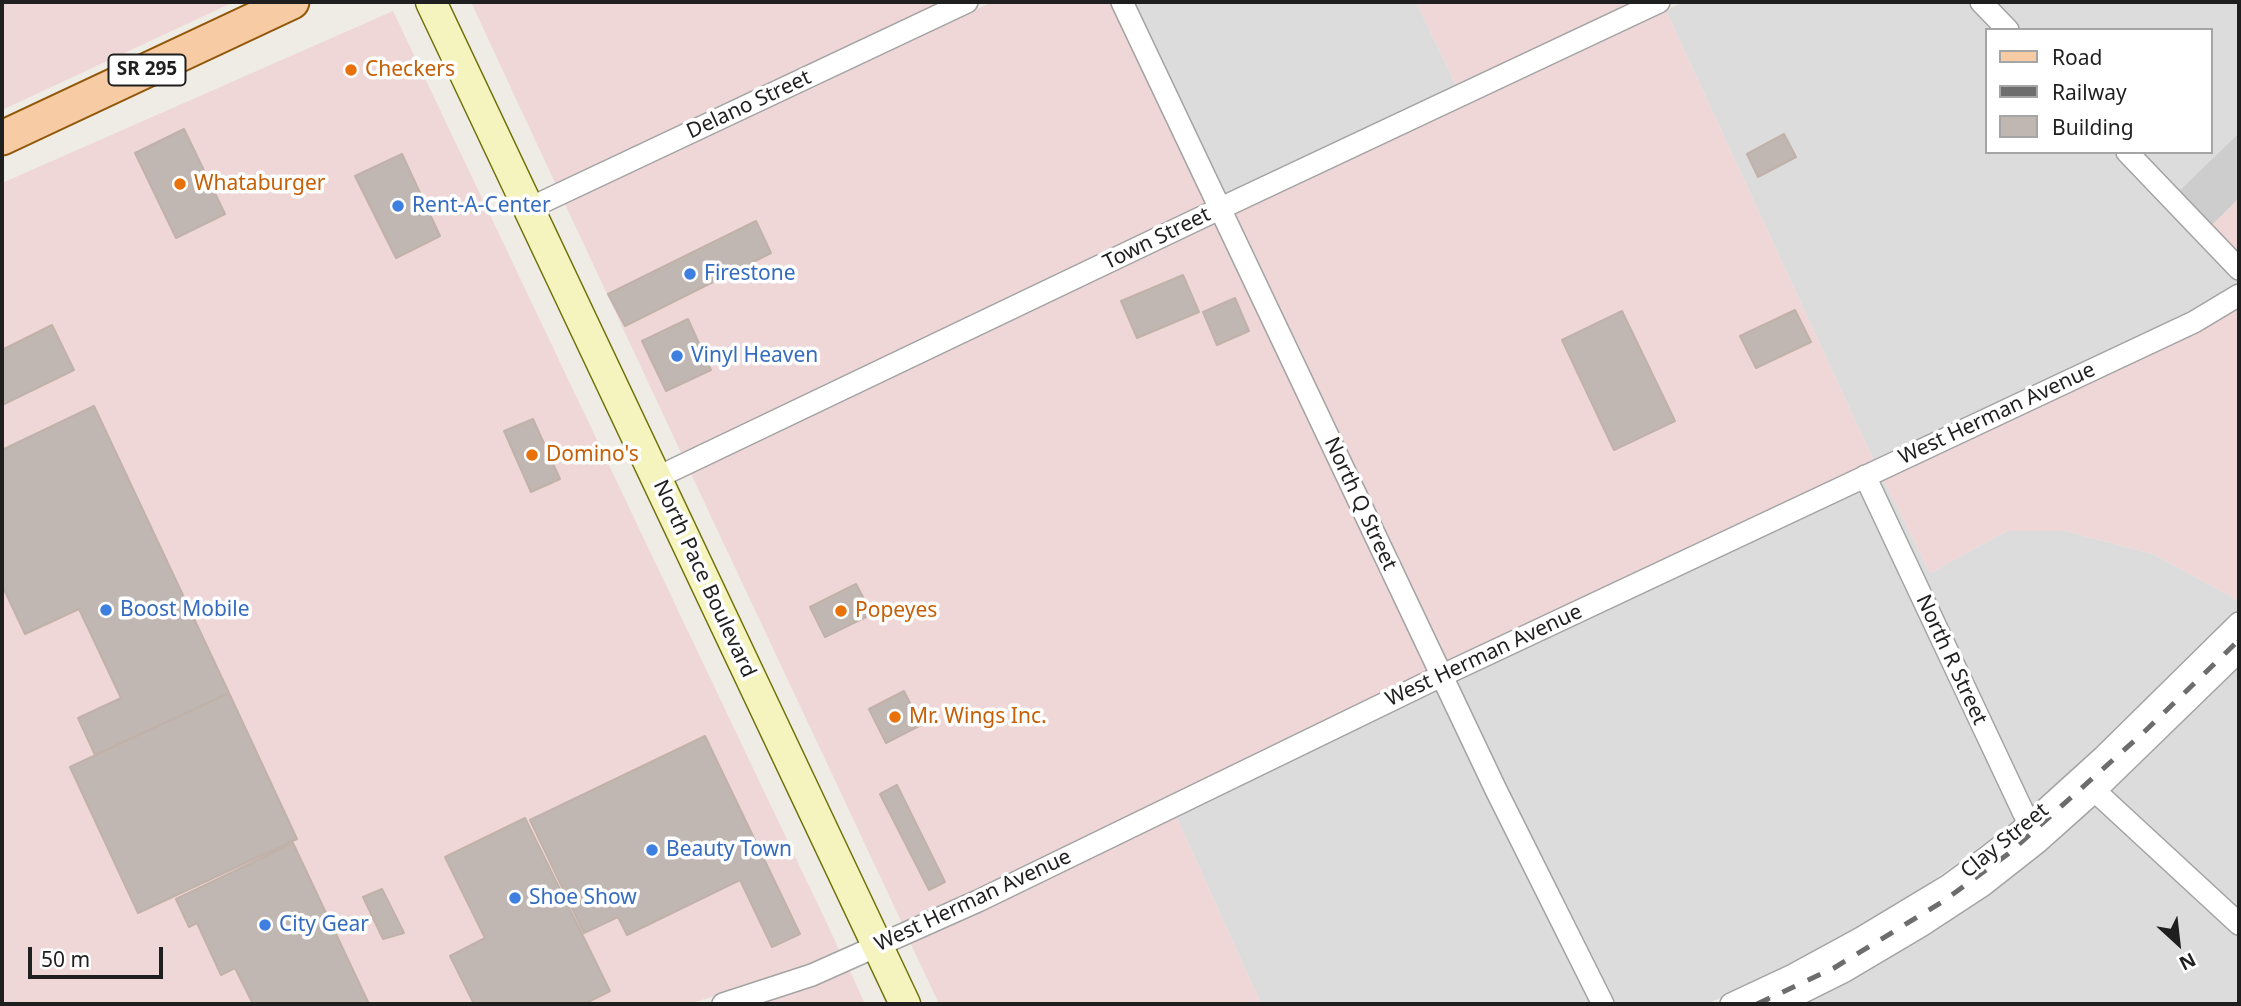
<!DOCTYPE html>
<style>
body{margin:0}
#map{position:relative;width:2241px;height:1006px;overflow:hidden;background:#efece6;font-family:"Noto Sans",sans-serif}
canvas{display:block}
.frame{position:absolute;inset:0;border:4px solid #1f1f1f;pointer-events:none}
.legend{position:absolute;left:1985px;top:28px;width:228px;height:126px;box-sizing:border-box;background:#fff;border:2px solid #a5a5a5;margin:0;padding:9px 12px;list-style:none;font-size:21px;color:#1f1f1f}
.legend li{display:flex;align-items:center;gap:14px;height:35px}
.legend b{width:35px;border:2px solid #a5a5a5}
.north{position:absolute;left:2143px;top:908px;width:70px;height:70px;-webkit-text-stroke:5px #fff;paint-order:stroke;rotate:153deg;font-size:19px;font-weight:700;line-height:28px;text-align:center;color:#1f1f1f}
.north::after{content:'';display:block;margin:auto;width:24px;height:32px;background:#1f1f1f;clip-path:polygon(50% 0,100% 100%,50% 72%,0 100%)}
.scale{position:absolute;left:28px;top:947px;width:135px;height:32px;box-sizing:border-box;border:4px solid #1f1f1f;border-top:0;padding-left:9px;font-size:21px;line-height:24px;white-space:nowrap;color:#1f1f1f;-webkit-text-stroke:5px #fff;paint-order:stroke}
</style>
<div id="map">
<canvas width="2241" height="1006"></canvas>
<div class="frame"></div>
<ul class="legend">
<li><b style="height:9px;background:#f7cba4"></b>Road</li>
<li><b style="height:9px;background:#6d6d6d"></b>Railway</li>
<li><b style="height:19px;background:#c0b7b3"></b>Building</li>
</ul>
<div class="north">N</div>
<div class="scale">50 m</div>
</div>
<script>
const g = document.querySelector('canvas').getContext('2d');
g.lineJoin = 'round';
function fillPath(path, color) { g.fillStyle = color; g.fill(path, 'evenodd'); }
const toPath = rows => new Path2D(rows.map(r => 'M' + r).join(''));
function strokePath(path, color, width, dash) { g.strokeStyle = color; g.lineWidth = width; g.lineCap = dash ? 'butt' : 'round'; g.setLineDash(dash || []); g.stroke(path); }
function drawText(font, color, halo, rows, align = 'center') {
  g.font = font + ' "Noto Sans",sans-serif'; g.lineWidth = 7; g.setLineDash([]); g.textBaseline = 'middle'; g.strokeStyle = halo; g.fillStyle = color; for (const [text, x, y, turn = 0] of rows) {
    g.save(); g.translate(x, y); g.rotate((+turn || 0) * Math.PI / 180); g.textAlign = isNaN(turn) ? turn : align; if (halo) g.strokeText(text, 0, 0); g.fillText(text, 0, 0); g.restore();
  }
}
fillPath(toPath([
 [1132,2,1416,2,1456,85,1223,195],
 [1683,2,1969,2,1996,30,1987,30,1987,152,2114,152,2239,283,2189,313,1874,461,1666,11],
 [1994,2,2239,2,2239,133,2178,192,2139,152,2211,152,2211,30,2021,30],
 [1883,479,1930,573,2007,531,2065,531,2153,554,2239,601,2239,609,2096,749,2030,808,1878,482],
 [1862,489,2016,820,1919,891,1852,931,1788,966,1707,1004,1614,1004,1454,681],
 [2239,666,2239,913,2109,791],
 [1438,689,1593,1004,1261,1004,1176,816],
 [2096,804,2239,934,2239,1004,1803,1004,1926,935,1987,895,2051,847]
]), '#dddcdc');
fillPath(toPath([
 [2,2,234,2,2,110],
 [471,2,943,2,556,185],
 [992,2,1112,2,1207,203,682,455,565,204],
 [1416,2,1634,2,1456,85],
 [1683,2,1666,11,1874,461,1445,663,1232,214],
 [393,11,840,951,788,973,689,1004,2,1004,2,183],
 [2239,198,2239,256,2211,226],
 [1216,222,1429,670,973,891,902,923,691,474],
 [2239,308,2239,601,2153,554,2065,531,2007,531,1930,573,1883,479,2199,331],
 [1176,816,1261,1004,939,1004,910,942],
 [849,969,865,1004,757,1004,795,992]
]), '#efd7d8');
fillPath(toPath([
 [2239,133,2239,198,2211,226,2178,192]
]), '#cdcdcd');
const building = toPath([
 [184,129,225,214,176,238,135,153,184,129],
 [1784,134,1796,157,1758,177,1747,154,1784,134],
 [402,154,440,236,396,258,355,176,402,154],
 [756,221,771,253,625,326,608,294,756,221],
 [1183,275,1199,312,1137,338,1121,301,1183,275],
 [1235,298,1249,331,1217,345,1203,312,1235,298],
 [1795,310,1811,342,1756,368,1740,336,1795,310],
 [1622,311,1675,421,1614,450,1562,340,1622,311],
 [688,319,711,370,666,391,642,341,688,319],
 [52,325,74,370,2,405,2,350,52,325],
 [94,406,229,693,95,755,78,718,121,698,79,609,25,634,2,585,2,450,94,406],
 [533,419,560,479,531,492,504,431,533,419],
 [856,584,872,614,825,637,810,607,856,584],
 [904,691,921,725,886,743,869,709,904,691],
 [229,693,297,839,138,913,70,767,229,693],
 [705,736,800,934,772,947,740,880,627,935,618,917,584,933,530,820,705,736],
 [897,785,945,882,929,890,880,794,897,785],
 [525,818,610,991,584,1004,474,1004,450,956,485,938,445,857,525,818],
 [293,843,369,1004,253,1004,235,968,221,975,197,923,189,927,176,899,293,843],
 [382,889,404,933,383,939,363,897,382,889]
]);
fillPath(building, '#c0b7b3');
strokePath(building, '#c0b1a9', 2);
const street = toPath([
 [1122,2,1496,790,1603,1004],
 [1981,2,2008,30],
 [2127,152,2239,269],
 [530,208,967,2],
 [1865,476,2034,835],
 [656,478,1219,209,1659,2],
 [2095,791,2239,924],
 [723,1004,812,975,978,901,1441,676,2194,322,2239,295],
 [1731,1004,1793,975,1861,938,1949,885,1987,857,2028,825,2103,757,2239,623],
 [1779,1004,1845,971,1921,926,1982,886,2038,842,2095,791,2239,651]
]);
const secondary = toPath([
 [431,2,905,1004]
]);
const primary = toPath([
 [2,138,292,2]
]);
strokePath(street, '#a3a3a3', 24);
strokePath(secondary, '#70720b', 33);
strokePath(primary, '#925809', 37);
strokePath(street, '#fff', 21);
strokePath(secondary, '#f6f4be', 30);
strokePath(primary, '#f7cba4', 33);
strokePath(toPath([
 [1757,1004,1834,968,1942,902,2008,854,2143,733,2239,640]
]), '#6d6d6d', 5, [14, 14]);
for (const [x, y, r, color] of [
 [351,70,7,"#e8710a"],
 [180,184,7,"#e8710a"],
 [398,206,7,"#3f7fe0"],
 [690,274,7,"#3f7fe0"],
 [677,356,7,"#3f7fe0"],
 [532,455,7,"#e8710a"],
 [106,610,7,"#3f7fe0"],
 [841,611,7,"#e8710a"],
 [895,717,7,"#e8710a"],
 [652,850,7,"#3f7fe0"],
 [515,898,7,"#3f7fe0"],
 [265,925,7,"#3f7fe0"]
]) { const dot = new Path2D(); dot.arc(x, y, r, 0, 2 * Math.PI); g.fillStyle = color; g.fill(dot); strokePath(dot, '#fff', 2.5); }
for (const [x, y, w] of [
 [147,70,77]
]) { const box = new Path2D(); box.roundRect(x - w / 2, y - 15.5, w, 31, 5); g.fillStyle = '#fff'; g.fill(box); strokePath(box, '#1f1f1f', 2); }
drawText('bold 19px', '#1f1f1f', null, [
 ["SR 295",147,70]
]);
drawText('21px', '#c56008', '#fff', [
 ["Checkers",365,70],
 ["Whataburger",194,184],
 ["Domino's",546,455],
 ["Popeyes",855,611],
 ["Mr. Wings Inc.",909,717]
], 'left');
drawText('21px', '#1f1f1f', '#fff', [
 ["Delano Street",749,105,-25],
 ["Town Street",1157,239,-26],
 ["West Herman Avenue",1997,414,-25],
 ["North Q Street",1360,504,65],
 ["North Pace Boulevard",704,579,65],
 ["West Herman Avenue",1484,656,-25],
 ["North R Street",1951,660,65],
 ["Clay Street",2005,841,-39],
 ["West Herman Avenue",973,901,-25]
]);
drawText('21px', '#366cbe', '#fff', [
 ["Rent-A-Center",412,206],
 ["Firestone",704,274],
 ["Vinyl Heaven",691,356],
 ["Boost Mobile",120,610],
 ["Beauty Town",666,850],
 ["Shoe Show",529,898],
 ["City Gear",279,925]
], 'left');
</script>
